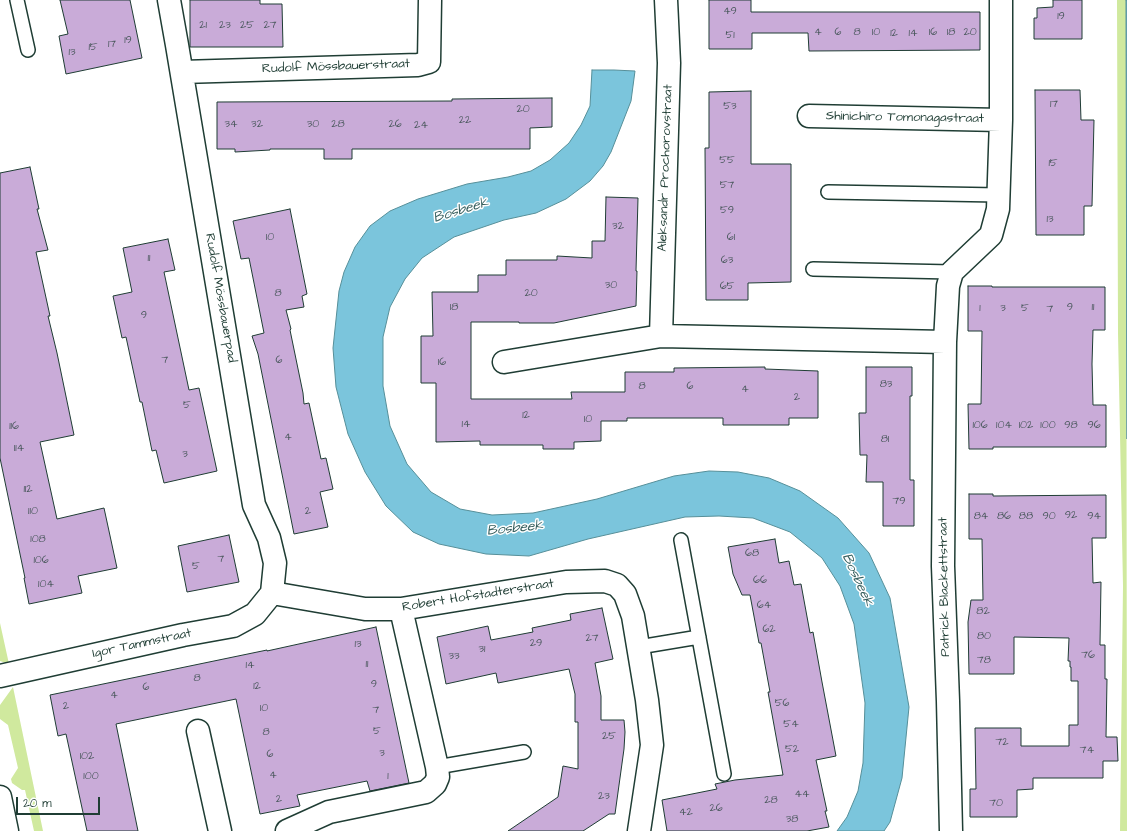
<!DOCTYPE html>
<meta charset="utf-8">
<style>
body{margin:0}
#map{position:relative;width:1127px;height:831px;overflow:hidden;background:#fff;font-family:"Architects Daughter",sans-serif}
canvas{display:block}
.scale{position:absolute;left:16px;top:797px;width:84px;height:18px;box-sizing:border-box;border:2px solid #1f3d34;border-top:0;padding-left:5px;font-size:12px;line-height:14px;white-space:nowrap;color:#1f3d34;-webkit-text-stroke:3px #fff;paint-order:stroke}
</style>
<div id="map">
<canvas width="1127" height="831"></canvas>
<div class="scale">20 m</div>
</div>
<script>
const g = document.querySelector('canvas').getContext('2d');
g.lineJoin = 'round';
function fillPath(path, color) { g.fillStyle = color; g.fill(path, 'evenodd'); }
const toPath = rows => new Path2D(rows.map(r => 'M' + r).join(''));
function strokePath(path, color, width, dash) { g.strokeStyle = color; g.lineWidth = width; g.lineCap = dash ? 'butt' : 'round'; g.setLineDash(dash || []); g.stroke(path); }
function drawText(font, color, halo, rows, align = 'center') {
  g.font = font + ' "Architects Daughter",sans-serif'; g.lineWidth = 3; g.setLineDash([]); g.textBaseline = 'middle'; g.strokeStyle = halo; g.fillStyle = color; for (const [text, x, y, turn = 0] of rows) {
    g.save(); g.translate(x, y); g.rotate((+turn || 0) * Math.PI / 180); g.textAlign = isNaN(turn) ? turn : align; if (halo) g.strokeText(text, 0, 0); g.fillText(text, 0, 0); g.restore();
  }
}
fillPath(toPath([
 [1117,0,1126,0,1127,831,1120,831,1123,586,1118,333],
 [0,623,9,664,0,661],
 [13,687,43,831,34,831,25,790,22,790,12,783,11,779,18,768,8,725,0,719,0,705]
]), '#d0e99e');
const water = toPath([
 [1126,0,1127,0,1127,439,1126,0],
 [592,70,614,70,635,71,631,101,611,152,603,166,590,181,566,199,536,213,504,220,454,237,422,258,405,279,390,307,383,337,383,386,390,426,407,464,431,492,460,509,492,515,533,513,597,499,674,476,709,471,738,472,769,478,800,491,838,518,869,553,890,598,909,707,902,778,890,822,884,831,837,831,847,817,858,791,863,763,865,703,854,624,840,586,822,558,790,532,753,518,719,516,685,517,588,539,529,556,486,554,439,544,413,532,386,506,365,472,348,434,336,387,333,348,339,291,344,272,355,247,370,226,390,211,418,199,467,184,508,177,531,171,550,160,569,143,581,125,590,106,592,70]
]);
fillPath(water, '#7bc5dc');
strokePath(water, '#568f99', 1);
const building = toPath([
 [60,0,130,0,142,58,66,74,59,36,68,34,60,0],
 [190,0,260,0,260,4,282,4,283,47,190,47,190,0],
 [709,0,751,0,751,12,980,12,980,50,809,51,808,33,752,33,752,49,709,49,709,0],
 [1053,0,1082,0,1082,39,1034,39,1034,18,1037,18,1037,8,1053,7,1053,0],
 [1035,90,1080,90,1081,120,1094,120,1092,206,1084,206,1084,235,1036,235,1035,90],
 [751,91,751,164,791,164,791,282,748,283,748,300,706,300,705,148,709,148,709,92,751,91],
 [552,98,552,127,530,128,530,149,352,149,352,159,324,159,324,149,270,149,270,150,235,152,235,149,217,149,217,102,452,101,452,99,552,98],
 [30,167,39,209,37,209,48,250,36,252,50,316,48,316,57,353,74,435,40,442,57,519,104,508,117,568,78,576,82,593,29,604,24,578,25,578,0,458,0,173,30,167],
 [606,197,638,198,636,271,637,271,636,306,554,323,519,323,519,322,471,322,471,399,572,399,571,392,625,392,625,372,674,372,674,368,765,367,765,369,818,371,818,418,789,418,789,425,723,425,723,418,627,418,627,421,601,421,601,441,574,442,574,449,543,449,543,445,480,445,480,441,436,442,436,383,421,383,421,336,433,336,432,292,478,292,478,275,506,275,506,260,557,260,557,256,592,258,592,241,605,241,606,197],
 [290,209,307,294,302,296,304,307,286,310,291,329,290,330,303,393,304,404,309,403,321,459,326,458,333,489,320,492,328,527,294,534,258,354,252,336,264,333,249,258,241,259,233,221,290,209],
 [168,239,175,270,164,272,189,390,199,388,217,471,164,483,156,450,152,451,142,402,140,402,126,337,122,338,113,296,132,292,123,248,168,239],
 [968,286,992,286,992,287,1105,287,1105,330,1093,330,1092,364,1093,405,1106,405,1106,447,993,447,993,449,969,449,968,404,981,404,982,331,968,331,968,286],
 [866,367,912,367,912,396,910,396,910,480,914,480,914,526,883,526,883,482,866,482,867,455,860,455,859,413,866,413,866,367],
 [969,494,993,494,993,496,1106,495,1106,538,1092,538,1093,583,1101,582,1100,645,1105,645,1105,679,1107,679,1106,737,1117,737,1118,761,1103,761,1103,778,1033,778,1033,789,1017,790,1017,817,970,817,970,789,976,789,975,728,1021,728,1021,746,1069,746,1069,725,1078,725,1078,681,1071,681,1071,667,1070,667,1070,661,1068,661,1069,638,1014,637,1014,674,969,674,968,622,971,600,983,600,982,539,969,539,969,494],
 [229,535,239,582,187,592,178,546,229,535],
 [775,539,779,563,789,561,794,585,801,584,810,633,813,632,822,682,836,756,816,760,827,811,825,811,829,827,807,831,667,831,662,800,717,789,715,784,735,780,783,775,768,692,770,692,761,643,759,643,750,595,742,595,733,574,728,547,775,539],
 [602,608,613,659,595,663,601,696,601,720,624,720,625,732,624,749,615,814,609,814,583,831,508,831,558,797,563,766,578,769,578,722,575,722,575,694,569,669,498,683,496,673,446,684,437,637,488,626,491,640,533,632,532,628,571,620,570,614,602,608],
 [376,627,409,783,370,791,367,781,297,795,300,806,260,814,236,699,116,724,138,831,87,831,66,734,58,736,50,695,267,650,267,651,376,627]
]);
fillPath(building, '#c9abd8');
strokePath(building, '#1f3d34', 1);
const lane = toPath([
 [17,0,28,50],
 [828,192,999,195],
 [813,269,952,272],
 [681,540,724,774],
 [639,647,699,637],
 [437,767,524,752]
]);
const street = toPath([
 [169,0,177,45,254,505,269,538,275,563,272,593],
 [182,72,418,65,429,62,430,0],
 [809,116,1001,120],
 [661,336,669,63,666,0],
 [504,362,661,336,945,342],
 [272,593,365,609,401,609,566,582,605,581,617,585,625,594,633,616,647,700,652,745,639,831],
 [0,676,183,635,233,626,255,614,272,593],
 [198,731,220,831],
 [287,831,329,812,426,792,435,784,438,777,437,767,401,609],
 [951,831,948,701,943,566,945,342,948,286,952,272,991,235,998,209,1001,120,1001,0]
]);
const secondary = toPath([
 [0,797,7,831]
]);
strokePath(lane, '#1f3d34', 16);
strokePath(street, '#1f3d34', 25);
strokePath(secondary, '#1f3d34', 25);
strokePath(lane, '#fff', 13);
strokePath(street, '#fff', 22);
strokePath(secondary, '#fff', 22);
drawText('11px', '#4a585d', null, [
 ["49",730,12],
 ["19",1061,17],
 ["21",203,26],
 ["23",225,26],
 ["25",247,26],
 ["27",270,26],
 ["4",818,33],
 ["6",838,33],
 ["8",857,33],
 ["10",876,33],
 ["16",933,33],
 ["18",951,33],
 ["20",970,33],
 ["12",894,34],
 ["14",913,34],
 ["51",730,36],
 ["19",128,41],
 ["17",112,45],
 ["15",93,48],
 ["13",72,53],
 ["17",1054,105],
 ["53",730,107],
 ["20",523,110],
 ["22",465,121],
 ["34",231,125],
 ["32",257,125],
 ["30",313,125],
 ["28",338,125],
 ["26",395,125],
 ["24",421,126],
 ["55",727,161],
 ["15",1053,164],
 ["57",727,186],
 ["59",727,211],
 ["13",1050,220],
 ["32",618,227],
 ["10",270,238],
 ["61",731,238],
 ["11",149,259],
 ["63",727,261],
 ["30",611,286],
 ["65",727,287],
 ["8",278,294],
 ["20",531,294],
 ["18",454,308],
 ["9",1070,308],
 ["11",1093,308],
 ["1",980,309],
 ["3",1003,309],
 ["5",1025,309],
 ["7",1050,310],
 ["9",144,316],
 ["7",165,361],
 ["6",279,361],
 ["16",442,363],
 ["83",886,385],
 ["8",642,387],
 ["6",690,387],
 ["4",745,390],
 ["2",797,398],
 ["5",187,406],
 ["12",526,416],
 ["10",588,420],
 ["14",466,425],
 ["106",980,426],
 ["104",1004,426],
 ["102",1026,426],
 ["100",1048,426],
 ["98",1071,426],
 ["96",1094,426],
 ["116",14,427],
 ["4",288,438],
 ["81",885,440],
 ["114",19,449],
 ["3",185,455],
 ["112",28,490],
 ["79",899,502],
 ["110",33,512],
 ["2",308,512],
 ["92",1071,516],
 ["84",981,517],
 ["86",1004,517],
 ["88",1026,517],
 ["90",1049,517],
 ["94",1094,517],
 ["108",38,540],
 ["68",752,554],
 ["7",221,560],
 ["106",41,561],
 ["5",196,567],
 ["66",760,581],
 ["104",46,585],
 ["64",764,606],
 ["82",983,612],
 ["62",769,630],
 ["80",984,637],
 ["27",592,639],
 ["29",536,644],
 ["13",358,645],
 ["31",482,650],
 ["76",1088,656],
 ["33",454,657],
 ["78",984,661],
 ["11",367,665],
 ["14",250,666],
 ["8",197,679],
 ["9",374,685],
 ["12",257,687],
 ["6",146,688],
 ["4",114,696],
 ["56",782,704],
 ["2",66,707],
 ["10",264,709],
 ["7",376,711],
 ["54",791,725],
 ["5",377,732],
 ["8",266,733],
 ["25",609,737],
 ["72",1002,743],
 ["52",792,750],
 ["74",1087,751],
 ["3",382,754],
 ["6",270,755],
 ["102",87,757],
 ["4",273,776],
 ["100",91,777],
 ["1",388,777],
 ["44",802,795],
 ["23",604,797],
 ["2",279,800],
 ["28",771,801],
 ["70",996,804],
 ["26",716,809],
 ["42",686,813],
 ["38",792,820]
]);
drawText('13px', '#1f3d34', '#fff', [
 ["Rudolf Mössbauerstraat",336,67,-2],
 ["Shinichiro Tomonagastraat",905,118,1],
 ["Aleksandr Prochorovstraat",666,168,-88],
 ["Rudolf Mössbauerpad",220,298,80],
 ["Patrick Blackettstraat",945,587,-91],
 ["Robert Hofstadterstraat",478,596,-9],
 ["Igor Tammstraat",142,644,-12]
]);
drawText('italic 14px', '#365f5e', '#fff', [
 ["Bosbeek",461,211,-17],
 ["Bosbeek",515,529,-6],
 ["Bosbeek",857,580,65]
]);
</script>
